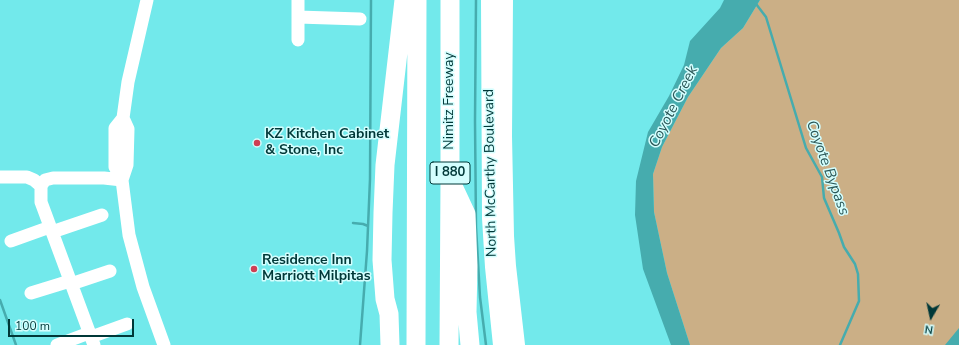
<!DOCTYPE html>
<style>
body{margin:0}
#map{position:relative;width:959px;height:345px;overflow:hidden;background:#72e9eb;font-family:"Nunito Sans",sans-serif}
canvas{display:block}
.north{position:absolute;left:911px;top:297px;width:40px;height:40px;-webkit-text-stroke:3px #d4fefe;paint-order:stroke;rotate:189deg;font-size:11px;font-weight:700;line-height:16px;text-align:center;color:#003838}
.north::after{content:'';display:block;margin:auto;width:14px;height:18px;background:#003838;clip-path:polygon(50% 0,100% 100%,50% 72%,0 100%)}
.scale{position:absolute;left:8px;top:319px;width:126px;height:18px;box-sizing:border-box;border:2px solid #003838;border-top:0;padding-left:5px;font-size:12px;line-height:14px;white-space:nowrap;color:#003838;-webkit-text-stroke:3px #d4fefe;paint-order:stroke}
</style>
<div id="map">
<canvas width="959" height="345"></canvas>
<div class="north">N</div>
<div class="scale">100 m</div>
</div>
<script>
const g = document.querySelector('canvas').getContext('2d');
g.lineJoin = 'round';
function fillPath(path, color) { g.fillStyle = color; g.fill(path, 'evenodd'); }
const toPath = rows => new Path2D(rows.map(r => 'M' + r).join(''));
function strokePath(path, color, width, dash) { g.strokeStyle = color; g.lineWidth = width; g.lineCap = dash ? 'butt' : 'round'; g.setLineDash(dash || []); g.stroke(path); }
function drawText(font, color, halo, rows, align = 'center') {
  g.font = font + ' "Nunito Sans",sans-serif'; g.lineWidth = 3; g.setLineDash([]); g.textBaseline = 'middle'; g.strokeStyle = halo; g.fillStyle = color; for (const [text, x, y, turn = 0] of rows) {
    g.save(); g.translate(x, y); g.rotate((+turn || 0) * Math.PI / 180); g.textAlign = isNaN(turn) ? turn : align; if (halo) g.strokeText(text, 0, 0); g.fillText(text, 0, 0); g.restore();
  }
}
fillPath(toPath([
 [760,0,959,0,959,345,690,345,667,273,654,212,653,174,662,147,688,97,721,48,743,28]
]), '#cbaf86');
fillPath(toPath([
 [724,0,760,0,743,28,721,48,688,97,662,147,653,174,654,212,667,273,690,345,671,345,643,269,635,215,636,181,648,132,669,96,684,65,690,41,720,8],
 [273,273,275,275,286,275,286,281,270,281,270,275],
 [959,328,959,345,945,345]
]), '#46acae');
strokePath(toPath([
 [476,0,475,121,476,227,480,297,486,345],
 [753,0,766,17,806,148,822,177,824,198,839,233,844,247,855,264,858,274,859,301,840,345],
 [353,223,363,224,368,226],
 [0,300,16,345],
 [360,345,367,251,370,179,371,0]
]), '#46acae', 2.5);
strokePath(toPath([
 [298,0,298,40],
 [298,17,360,19],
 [123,118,128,129,127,165,122,180,129,235,143,287,164,345],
 [0,177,27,177,34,180,41,186,45,180,53,178,104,178,122,180],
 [122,180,115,167,115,128,123,118,128,82,147,0],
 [41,186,41,202,94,345],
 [52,232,102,215],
 [11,241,50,227],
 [71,284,110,271],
 [31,293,70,281],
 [91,337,127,324],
 [57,345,89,333]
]), '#fff', 13);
strokePath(toPath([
 [489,0,490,218,493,267,501,345],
 [505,0,504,136,506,236,508,266,517,345]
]), '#fff', 16);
strokePath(toPath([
 [452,184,466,214,468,266,467,312,470,345],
 [390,345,389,314,385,299,382,260,383,213,385,165,404,0],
 [416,345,417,0],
 [449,345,450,179,450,0]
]), '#fff', 19);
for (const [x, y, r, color] of [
 [257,143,4,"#cf3f54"],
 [254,269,4,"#cf3f54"]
]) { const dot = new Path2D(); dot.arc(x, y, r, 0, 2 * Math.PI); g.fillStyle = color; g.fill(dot); strokePath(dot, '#d4fefe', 1.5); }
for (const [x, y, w] of [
 [450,173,40]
]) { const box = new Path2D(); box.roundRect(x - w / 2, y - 11, w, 22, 3); g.fillStyle = '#d4fefe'; g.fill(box); strokePath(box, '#003838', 1); }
drawText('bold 13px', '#003838', null, [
 ["I 880",450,173]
]);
drawText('14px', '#003838', '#d4fefe', [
 ["Nimitz Freeway",450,101,-90],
 ["North McCarthy Boulevard",491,173,-91]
]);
drawText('bold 14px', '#003838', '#d4fefe', [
 ["KZ Kitchen Cabinet",265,135],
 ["& Stone, Inc",265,151],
 ["Residence Inn",262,261],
 ["Marriott Milpitas",262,277]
], 'left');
drawText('italic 15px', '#2a5757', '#d4fefe', [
 ["Coyote Creek",674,107,-63],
 ["Coyote Bypass",827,168,70]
]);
</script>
